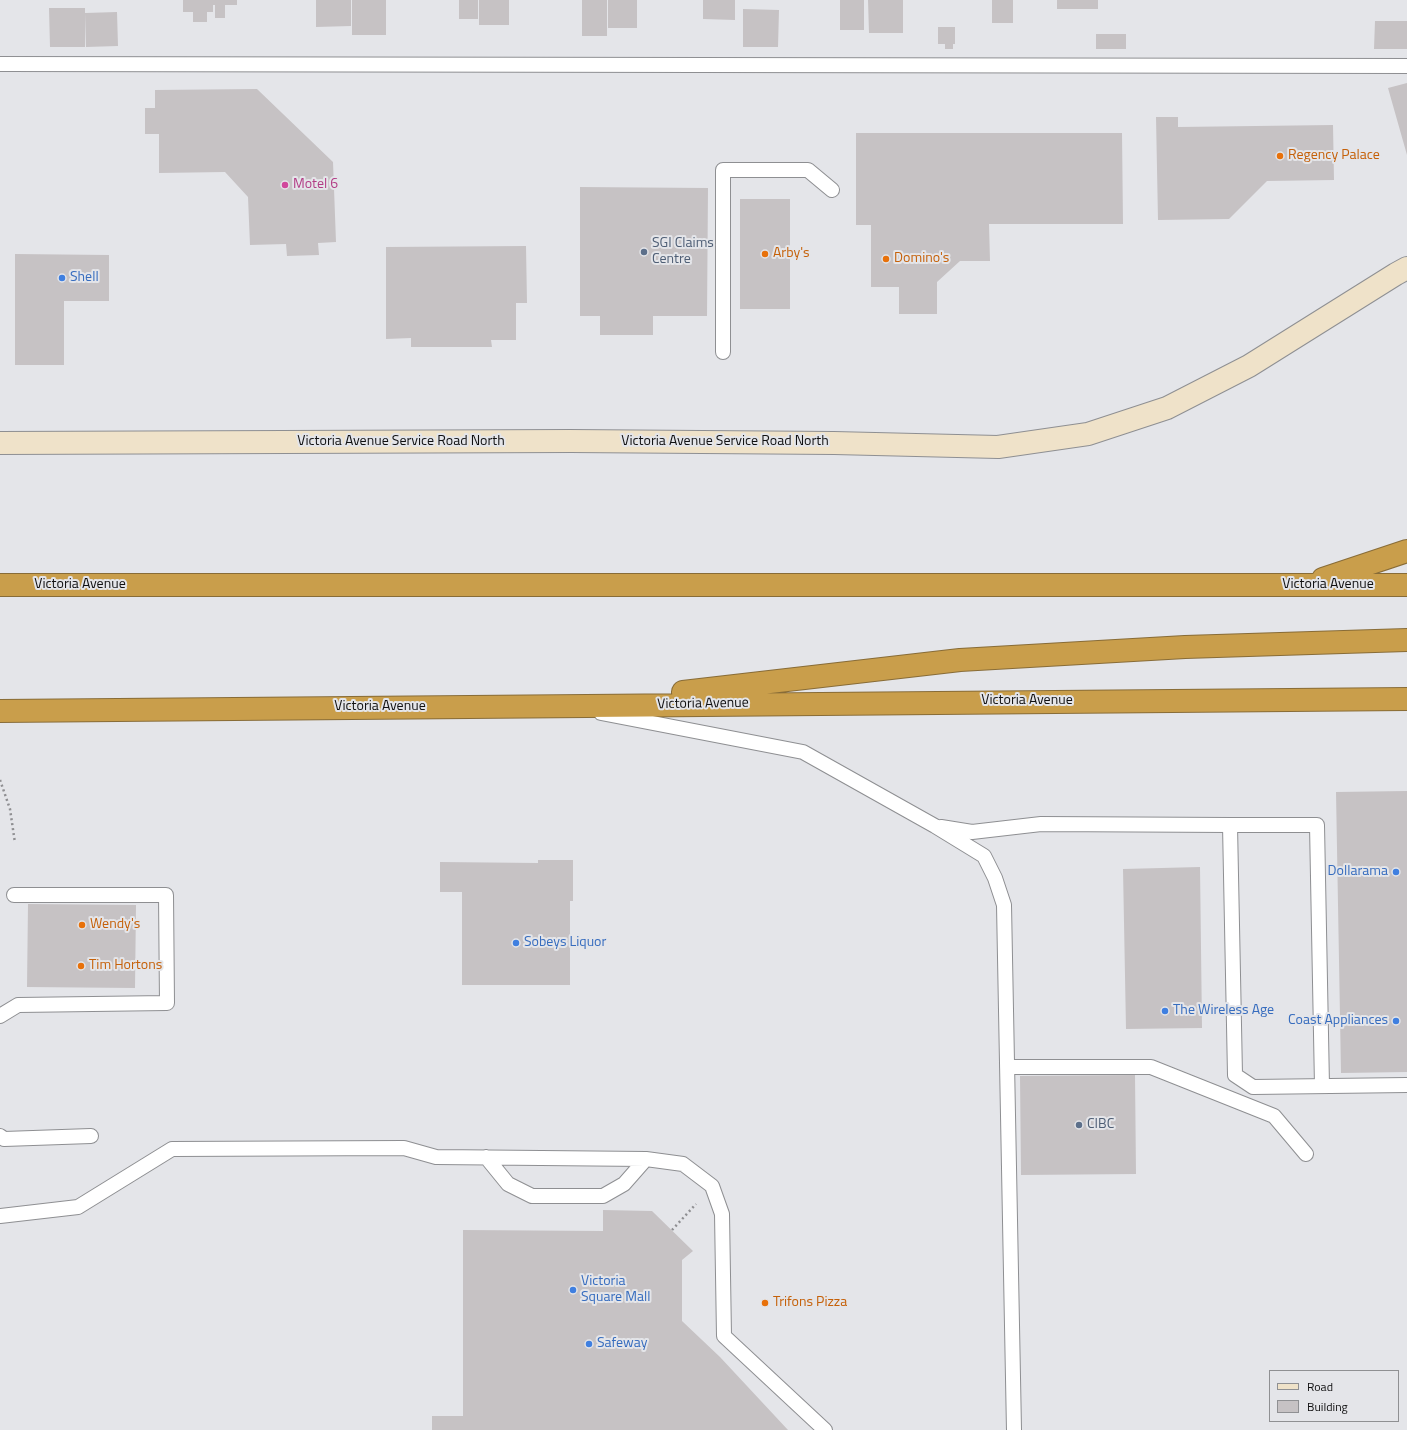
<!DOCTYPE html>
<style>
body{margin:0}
#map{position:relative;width:1407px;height:1430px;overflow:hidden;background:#e4e5e9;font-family:"Titillium Web",sans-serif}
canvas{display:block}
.legend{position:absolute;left:1269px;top:1370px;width:130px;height:52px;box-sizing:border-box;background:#e4e5e9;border:1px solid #8f9093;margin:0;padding:5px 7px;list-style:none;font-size:12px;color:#101011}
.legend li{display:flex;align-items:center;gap:8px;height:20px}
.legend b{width:20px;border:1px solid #8f9093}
</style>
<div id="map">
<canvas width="1407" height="1430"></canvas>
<ul class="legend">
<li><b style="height:5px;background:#efe2c9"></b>Road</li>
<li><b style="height:11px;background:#c6c2c4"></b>Building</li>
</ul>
</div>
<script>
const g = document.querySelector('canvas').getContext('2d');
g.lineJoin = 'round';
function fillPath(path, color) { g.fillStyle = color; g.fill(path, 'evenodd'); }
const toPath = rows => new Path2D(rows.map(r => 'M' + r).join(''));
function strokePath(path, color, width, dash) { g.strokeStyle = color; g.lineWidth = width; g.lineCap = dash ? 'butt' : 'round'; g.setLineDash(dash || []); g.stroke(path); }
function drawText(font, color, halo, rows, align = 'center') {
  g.font = font + ' "Titillium Web",sans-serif'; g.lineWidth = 4; g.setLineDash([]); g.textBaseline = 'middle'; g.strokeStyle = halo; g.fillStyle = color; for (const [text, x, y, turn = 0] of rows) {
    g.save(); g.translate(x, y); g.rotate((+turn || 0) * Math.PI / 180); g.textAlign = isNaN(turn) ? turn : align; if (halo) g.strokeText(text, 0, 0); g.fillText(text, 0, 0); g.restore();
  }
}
fillPath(toPath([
 [183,0,237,0,237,5,225,5,225,18,215,18,215,5,213,5,213,12,207,12,207,22,193,22,193,12,183,12],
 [316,0,351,0,351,26,316,27],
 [352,0,386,0,386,35,352,35],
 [459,0,478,0,478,19,459,19],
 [479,0,509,0,509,25,479,25],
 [582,0,607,0,607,36,582,36],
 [608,0,637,0,637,28,608,28],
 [703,0,735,0,735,20,703,19],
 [840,0,864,0,864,30,840,30],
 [868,0,903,0,903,33,869,33],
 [992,0,1013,0,1013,23,992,23],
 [1057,0,1098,0,1098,9,1057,9],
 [49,8,85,8,85,47,50,47],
 [743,9,779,10,778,47,743,47],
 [117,12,118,46,86,47,85,13],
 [1375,21,1407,21,1407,49,1374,49],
 [938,27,955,27,955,44,953,44,953,49,945,49,945,44,938,44],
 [1096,34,1126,34,1126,49,1096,49],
 [1407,83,1407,155,1388,88],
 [257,89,333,162,336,242,318,243,319,255,287,256,286,244,250,245,248,197,225,172,159,173,159,134,145,134,145,108,155,108,155,90],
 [1156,117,1178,117,1178,127,1333,125,1334,180,1267,181,1229,219,1158,220],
 [856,133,1122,133,1123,224,989,224,990,261,960,261,937,282,937,314,899,314,899,287,871,287,871,225,856,225],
 [580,187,708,188,707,316,653,316,653,335,600,335,600,316,580,316],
 [740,199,790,199,790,309,740,309],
 [526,246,527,303,516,303,516,340,491,340,492,347,411,347,411,338,386,339,386,247],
 [15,254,109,255,109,301,64,301,64,365,15,365],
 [1407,791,1407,1072,1341,1073,1336,792],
 [538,860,573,860,573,901,570,901,570,985,462,985,462,892,440,892,440,862,538,863],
 [1200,867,1202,1028,1126,1029,1123,869],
 [28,904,136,905,135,988,27,987],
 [1135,1075,1136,1174,1021,1175,1020,1076],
 [603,1210,652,1211,693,1251,682,1260,682,1321,720,1357,788,1430,432,1430,432,1416,463,1416,463,1230,603,1231]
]), '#c6c2c4');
const lane = toPath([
 [0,64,1407,66],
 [723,352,723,170,808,170,832,190],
 [601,713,803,752,935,826,984,856,995,878,1004,905,1014,1430],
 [1230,825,1317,825,1322,1086],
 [941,827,972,832,1041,824,1230,825,1235,1075,1253,1087,1407,1085],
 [0,1016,18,1005,167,1003,166,895,14,895],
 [1007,1067,1151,1067,1274,1116,1306,1154],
 [0,1136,4,1139,91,1136],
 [486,1157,508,1184,532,1196,603,1196,624,1184,646,1159],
 [0,1216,78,1207,172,1149,404,1148,436,1157,646,1159,683,1164,712,1186,722,1214,724,1336,825,1430]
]);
const secondary = toPath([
 [0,443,570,441,834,443,998,447,1088,434,1167,408,1249,366,1396,274,1407,268]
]);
const highway = toPath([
 [1323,579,1407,551],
 [0,585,1407,585],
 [683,692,960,660,1185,647,1407,640],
 [0,711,1407,699]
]);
strokePath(lane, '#8e8f92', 16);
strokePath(secondary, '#8e8f92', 24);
strokePath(highway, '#886c37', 24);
strokePath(toPath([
 [0,780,10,809,15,843],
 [672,1230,696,1204]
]), '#8f8f92', 2.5, [2, 3]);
strokePath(lane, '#fff', 14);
strokePath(secondary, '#efe2c9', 22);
strokePath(highway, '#c99e4b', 22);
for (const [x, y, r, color] of [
 [1280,156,4,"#e8710a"],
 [285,185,4,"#d1479c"],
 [644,252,4,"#5c6f8a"],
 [765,254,4,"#e8710a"],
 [886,259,4,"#e8710a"],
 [62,278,4,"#3f7fe0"],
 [1396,872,4,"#3f7fe0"],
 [82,925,4,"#e8710a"],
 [516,943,4,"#3f7fe0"],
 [81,966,4,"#e8710a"],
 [1165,1011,4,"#3f7fe0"],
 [1396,1021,4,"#3f7fe0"],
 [1079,1125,4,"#5c6f8a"],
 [573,1290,4,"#3f7fe0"],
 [765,1303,4,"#e8710a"],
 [589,1344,4,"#3f7fe0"]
]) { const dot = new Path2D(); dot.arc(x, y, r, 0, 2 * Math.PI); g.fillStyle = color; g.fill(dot); strokePath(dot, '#e4e5e9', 1.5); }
drawText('14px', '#c56008', '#e4e5e9', [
 ["Regency Palace",1288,156],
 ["Arby's",773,254],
 ["Domino's",894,259],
 ["Wendy's",90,925],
 ["Tim Hortons",89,966],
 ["Trifons Pizza",773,1303]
], 'left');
drawText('14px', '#b23c85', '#e4e5e9', [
 ["Motel 6",293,185]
], 'left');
drawText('14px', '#4e5e75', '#e4e5e9', [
 ["SGI Claims",652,244],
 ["Centre",652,260],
 ["CIBC",1087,1125]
], 'left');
drawText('14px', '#366cbe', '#e4e5e9', [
 ["Shell",70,278],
 ["Dollarama",1388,872,"right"],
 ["Sobeys Liquor",524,943],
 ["The Wireless Age",1173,1011],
 ["Coast Appliances",1388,1021,"right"],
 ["Victoria",581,1282],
 ["Square Mall",581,1298],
 ["Safeway",597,1344]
], 'left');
drawText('14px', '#101011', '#e4e5e9', [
 ["Victoria Avenue Service Road North",401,442],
 ["Victoria Avenue Service Road North",725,442],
 ["Victoria Avenue",80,585],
 ["Victoria Avenue",1328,585],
 ["Victoria Avenue",1027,701],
 ["Victoria Avenue",703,704,-1],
 ["Victoria Avenue",380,707]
]);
</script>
